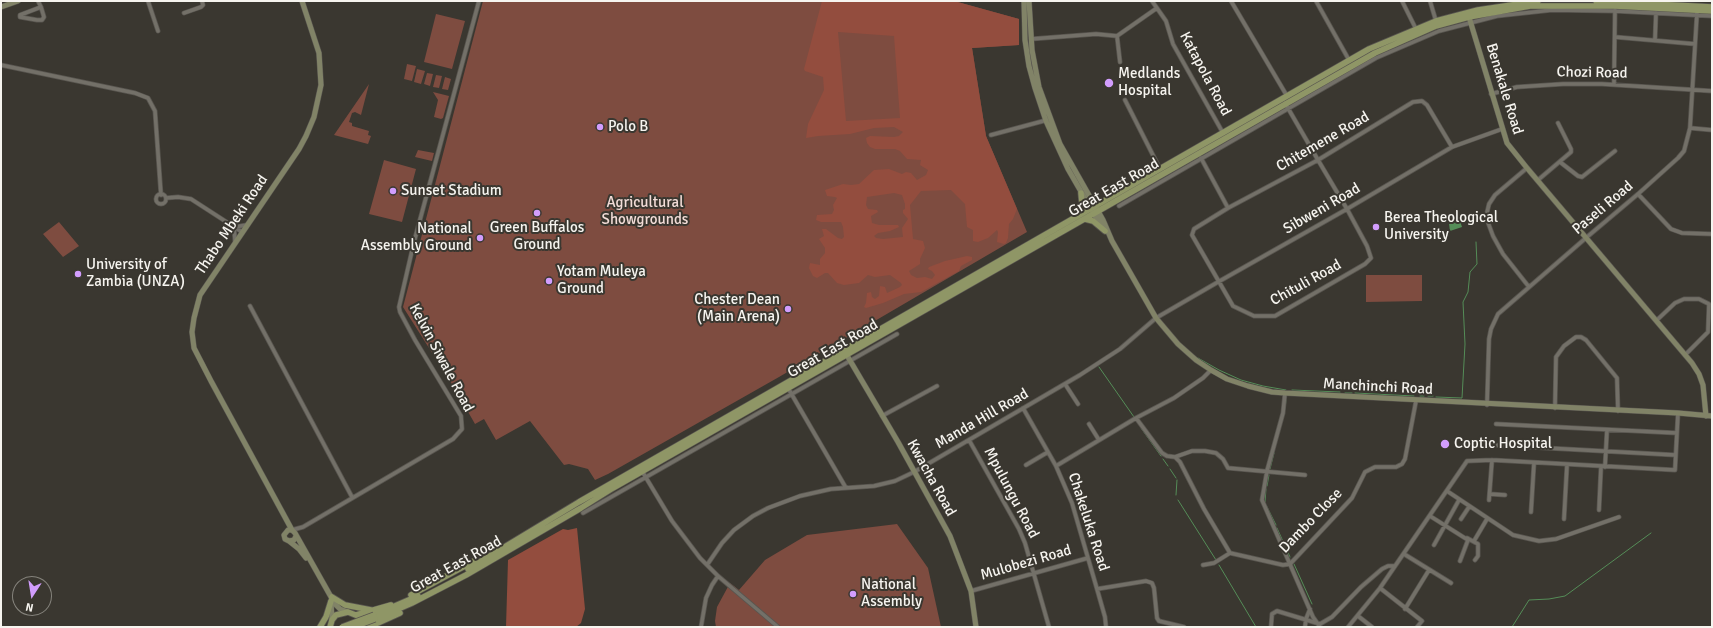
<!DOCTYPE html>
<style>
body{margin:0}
#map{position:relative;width:1713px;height:628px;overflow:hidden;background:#3a3730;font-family:Signika,sans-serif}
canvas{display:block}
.frame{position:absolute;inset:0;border:2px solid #f6f4ef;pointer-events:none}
.north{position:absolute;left:12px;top:576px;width:40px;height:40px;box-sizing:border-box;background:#3a3730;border:1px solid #85837c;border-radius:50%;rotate:192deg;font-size:11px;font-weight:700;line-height:16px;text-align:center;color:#f6f4ef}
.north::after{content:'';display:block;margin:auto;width:14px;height:18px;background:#d29dfd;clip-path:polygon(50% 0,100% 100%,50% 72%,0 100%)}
</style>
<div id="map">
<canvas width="1713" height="628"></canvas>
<div class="frame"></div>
<div class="north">N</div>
</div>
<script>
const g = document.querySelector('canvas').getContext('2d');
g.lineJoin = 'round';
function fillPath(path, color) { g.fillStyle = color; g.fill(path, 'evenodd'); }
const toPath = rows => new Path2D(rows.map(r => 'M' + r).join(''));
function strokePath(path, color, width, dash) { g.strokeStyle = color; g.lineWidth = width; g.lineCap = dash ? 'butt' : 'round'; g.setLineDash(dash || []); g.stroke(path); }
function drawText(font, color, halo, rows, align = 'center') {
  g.font = font + ' Signika,sans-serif'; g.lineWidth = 4; g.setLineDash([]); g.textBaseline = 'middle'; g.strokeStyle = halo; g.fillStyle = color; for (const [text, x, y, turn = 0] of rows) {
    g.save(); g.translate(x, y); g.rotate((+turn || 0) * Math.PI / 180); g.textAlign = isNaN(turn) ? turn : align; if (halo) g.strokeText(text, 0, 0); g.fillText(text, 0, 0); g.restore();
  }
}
fillPath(toPath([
 [483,1,954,1,1019,19,1019,45,972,48,986,136,1027,232,779,377,608,474,595,480,588,469,569,464,564,465,530,421,496,440,484,419,475,424,455,389,403,307],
 [436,14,465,21,452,69,424,62],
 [407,64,416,66,412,81,404,79],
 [417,69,425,71,421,84,414,82],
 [427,73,433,74,430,86,424,84],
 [436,75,442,76,439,88,433,87],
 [445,77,451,79,448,90,442,89],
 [369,84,361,115,355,112,352,113,349,122,352,123,352,126,369,131,368,135,371,136,368,144,334,135],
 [433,92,449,96,443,118,441,119,434,117,438,100],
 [418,150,434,153,432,161,415,157],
 [384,160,416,169,402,222,369,214],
 [59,222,79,246,63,257,43,234],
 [1366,275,1422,275,1422,301,1366,302],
 [897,524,928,568,941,627,716,627,715,621,717,607,730,583,739,590,765,560,807,535]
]), '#7e4c40');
fillPath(toPath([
 [822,1,954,1,1019,19,1019,45,972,48,986,136,1017,209,1013,219,1009,224,1008,238,1006,243,1004,244,997,242,998,232,997,230,988,238,978,242,973,241,973,230,967,227,965,204,951,190,921,191,910,205,913,239,923,241,925,248,920,259,920,264,909,271,911,275,917,278,925,277,932,279,935,275,932,271,928,269,929,267,945,261,967,256,972,257,972,260,961,266,959,271,921,292,904,294,883,303,866,308,864,307,866,303,867,293,871,292,872,297,875,299,879,296,880,286,885,287,887,293,900,287,902,285,901,283,890,275,875,277,868,275,859,283,844,285,837,283,828,273,825,273,817,278,813,276,809,268,810,263,820,265,820,259,825,253,825,248,819,239,824,236,822,229,826,229,838,238,842,239,844,237,843,227,841,222,821,222,816,220,817,215,832,214,834,210,833,205,837,198,835,197,827,196,825,190,843,184,851,185,859,184,874,170,889,169,902,174,906,172,911,173,917,180,926,175,928,170,920,165,921,160,907,159,900,151,895,149,875,149,870,147,867,143,866,138,870,136,894,137,899,136,903,132,894,127,874,128,850,134,818,136,806,138,808,124,824,90,823,77,805,71,804,69],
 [838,32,894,36,900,118,846,121],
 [894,193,902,195,905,204,905,209,903,210,903,213,908,219,902,228,903,237,883,239,876,238,874,236,878,233,890,231,899,227,898,225,879,225,872,223,871,216,878,212,877,210,868,209,866,205,867,197],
 [577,528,585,609,581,623,576,627,506,627,508,560,563,529,568,530]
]), '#934d3e');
fillPath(toPath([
 [1460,221,1462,227,1450,231,1449,224]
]), '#558d58');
strokePath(toPath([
 [1198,358,1219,370,1241,380,1263,386,1286,390],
 [1099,367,1134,417],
 [1292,390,1340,392],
 [1345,393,1352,393],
 [1355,393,1414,396],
 [1420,396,1424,396],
 [1428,396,1433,396],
 [1436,397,1462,398,1465,344,1463,302,1468,292,1470,272,1477,264,1476,242],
 [1285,409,1286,400],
 [1141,428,1161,456],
 [1163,459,1168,466],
 [1170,469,1176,478],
 [1270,469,1274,453],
 [1267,486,1269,475],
 [1176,495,1177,480],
 [1178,500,1216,560],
 [1265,502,1266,489],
 [1266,505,1276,525],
 [1277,528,1290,557],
 [1294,564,1312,604],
 [1219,565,1256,627],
 [1512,627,1529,600,1549,599,1565,596,1651,533]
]), '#558d58', 1);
const street = toPath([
 [38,1,41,7,44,17,42,20,37,20,20,17,20,15,41,7],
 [148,1,158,31],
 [1152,1,1166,21,1173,44,1223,133],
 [1231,1,1287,96],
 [1316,1,1349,60],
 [1402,1,1416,29],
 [1430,1,1436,21],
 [184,13,201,7,203,5,202,1],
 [1117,36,1120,62],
 [1615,37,1695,44],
 [1031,39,1096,34,1117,36,1157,8],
 [1655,40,1656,13],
 [1,65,135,93,148,98,155,111,161,195],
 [1614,85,1615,10],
 [1491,94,1517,87,1563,84,1602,84,1712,91],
 [1125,100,1160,169],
 [1285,103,1318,160,1347,209,1367,246,1371,258,1365,264,1275,316,1254,316,1233,306,1192,235,1194,229,1228,208,1318,160,1413,102,1422,101,1427,105,1452,147],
 [1690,128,1712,130],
 [991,135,1047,120],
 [1201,158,1228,208],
 [1560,162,1578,176,1582,177,1615,151],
 [1527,168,1495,195,1489,204,1486,217,1493,236,1503,254,1529,287],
 [1538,180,1571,152,1571,149,1558,123],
 [1638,194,1671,229,1682,233,1712,234],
 '156 199a5 5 0 1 1 10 0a5 5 0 1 1-10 0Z',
 [166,198,178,197,191,199,242,232],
 [1119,206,1376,58,1439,31,1497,16,1552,10,1615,11,1712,16],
 [235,241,234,227,247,225],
 [250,306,352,497],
 [1657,320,1675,303,1684,299,1699,299,1709,304,1708,332,1685,355],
 [1065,384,1078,404],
 [788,388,846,488],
 [1285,393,1283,413,1267,471,1262,500,1313,617,1320,627],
 [1487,405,1489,339,1491,329,1498,314,1587,237,1638,194,1678,158,1684,151,1690,128,1697,13],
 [1023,408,1056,466,1072,503,1097,589,1105,617,1106,627],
 [1555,408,1556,357,1564,346,1576,337,1581,337,1586,340,1617,378,1618,411],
 [882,416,937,386],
 [1136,418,1162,453,1167,456,1175,457,1180,462,1204,509,1230,553,1283,565,1290,564,1352,498,1365,472,1375,467,1396,467,1402,464,1405,459,1416,401],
 [1089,424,1099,440],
 [1496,424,1677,433],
 [969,440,1019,529,1025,543,1049,627],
 [1492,445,1675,455],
 [1175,457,1192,451,1205,451,1216,453,1223,459,1228,468,1305,475],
 [1026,465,1048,452],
 [1056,466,1136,418,1174,398,1203,378,1211,370],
 [1605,467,1607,430],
 [642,471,672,521,700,558,718,576,778,627],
 [1447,491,1513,535,1539,541,1556,539,1619,517],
 [1490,494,1505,495],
 [1489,500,1492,460],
 [1599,510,1601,467],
 [1531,512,1534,463],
 [583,513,897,334],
 [1430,516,1468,540,1460,561],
 [1461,519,1469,507],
 [1564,519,1567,465],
 [292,530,303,527,453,439,462,429,461,416,415,340,400,312,399,307,414,242,479,1],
 [1467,538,1478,544,1478,556,1475,560],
 [1474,541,1487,519],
 [1434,545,1459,500],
 [1404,554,1451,583],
 [707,565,722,543,734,530,753,516,768,508,800,496,831,489,874,486,895,481,914,472,1080,375,1120,349,1156,318,1218,282,1347,209,1452,147,1502,129],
 [1203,565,1214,563,1230,553],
 [1380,588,1422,621,1417,627],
 [1097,589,1146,581,1152,583,1154,588,1157,618,1159,621,1184,627],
 [971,591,1088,558],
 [1405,609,1429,570],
 [1358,616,1372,627],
 [701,627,706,598,712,585,718,576],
 [1271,627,1272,614,1277,611,1320,624,1332,617,1361,587,1382,569,1388,566,1395,566],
 [1305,627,1306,619,1310,609],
 [1348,627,1380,588,1467,461,1492,460,1675,470,1678,413]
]);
const secondary = toPath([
 [1024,1,1025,40,1029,66,1035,88,1046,121,1068,169,1102,228],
 [1029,1,1032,50,1039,87,1060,144,1103,220,1112,241,1156,318,1178,344,1196,360,1211,370,1227,379,1248,386,1272,392,1285,393,1678,413,1712,416],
 [1,7,18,1],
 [1469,17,1507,143,1527,168,1692,363,1699,374,1703,385,1706,416],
 [845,352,898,442,950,536,971,591,976,627],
 [292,530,211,381,194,348,192,332,194,318,200,295,299,149,306,136,314,117,321,85,319,53,302,1],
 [296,536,294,540,289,541,285,539,284,535,288,530,292,530,295,533,335,604,340,609,348,612],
 [289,541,299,549,306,558],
 [331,601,332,620]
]);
const primary = toPath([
 [1596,1,1712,7],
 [1078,216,1082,204,1081,193],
 [1085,219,1093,221,1105,231],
 [468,569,579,502,1369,49,1436,21,1478,10,1538,1],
 [411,595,474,561],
 [332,597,345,605,371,610],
 [356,615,391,605],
 [374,615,418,596],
 [375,619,412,603,466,575,581,508,613,488,1375,53,1436,26,1469,17,1530,6,1615,6,1712,11],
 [320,627,326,617,331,601],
 [330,627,332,620,336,615,348,612,358,616,363,627],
 [369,627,400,613]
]);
strokePath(street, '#595650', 5);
strokePath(secondary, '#595650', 6);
strokePath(primary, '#595650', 7);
strokePath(street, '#737068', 3.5);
strokePath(secondary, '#818367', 5);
strokePath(primary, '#8f9666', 5.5);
const primaryBridge = toPath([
 [342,627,374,615],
 [354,627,375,619]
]);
strokePath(primaryBridge, '#595650', 7, []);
strokePath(primaryBridge, '#8f9666', 5.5);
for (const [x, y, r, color] of [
 [1109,83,5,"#d29dfd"],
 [600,127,4,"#d29dfd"],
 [393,191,4,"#d29dfd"],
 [537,213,4,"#d29dfd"],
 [1376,227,4,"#d29dfd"],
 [480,238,4,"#d29dfd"],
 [78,274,4,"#d29dfd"],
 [549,281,4,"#d29dfd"],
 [788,309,4,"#d29dfd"],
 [1445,444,5,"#d29dfd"],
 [853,594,4,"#d29dfd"]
]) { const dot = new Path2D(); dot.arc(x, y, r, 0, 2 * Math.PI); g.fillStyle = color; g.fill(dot); strokePath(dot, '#3a3730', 1.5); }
drawText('15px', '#f6f4ef', '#3a3730', [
 ["Chozi Road",1592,73,1],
 ["Katapola Road",1205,74,62],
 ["Benakale Road",1504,89,73],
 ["Chitemene Road",1323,142,-30],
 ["Great East Road",1114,188,-30],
 ["Paseli Road",1603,208,-40],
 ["Sibweni Road",1322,209,-30],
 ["Thabo Mbeki Road",232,225,-56],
 ["Chituli Road",1306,283,-29],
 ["Great East Road",833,349,-30],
 ["Kelvin Siwale Road",441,358,62],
 ["Manchinchi Road",1378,387,3],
 ["Manda Hill Road",982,419,-30],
 ["Kwacha Road",931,478,61],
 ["Mpulungu Road",1011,493,62],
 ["Dambo Close",1311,521,-46],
 ["Chakeluka Road",1088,522,72],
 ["Mulobezi Road",1026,563,-16],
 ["Great East Road",456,565,-29]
]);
drawText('15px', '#f6f4ef', '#3a3730', [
 ["Medlands",1118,74],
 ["Hospital",1118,91],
 ["Polo B",608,127],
 ["Sunset Stadium",401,191],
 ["Berea Theological",1384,218],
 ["University",1384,235],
 ["Green Buffalos",537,228,"center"],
 ["Ground",537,245,"center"],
 ["National",472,229,"right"],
 ["Assembly Ground",472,246,"right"],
 ["University of",86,265],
 ["Zambia (UNZA)",86,282],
 ["Yotam Muleya",557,272],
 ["Ground",557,289],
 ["Chester Dean",780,300,"right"],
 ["(Main Arena)",780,317,"right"],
 ["Coptic Hospital",1454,444],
 ["National",861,585],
 ["Assembly",861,602]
], 'left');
drawText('15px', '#f2dcd7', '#3a3730', [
 ["Agricultural",645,203],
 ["Showgrounds",645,220]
]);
</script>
